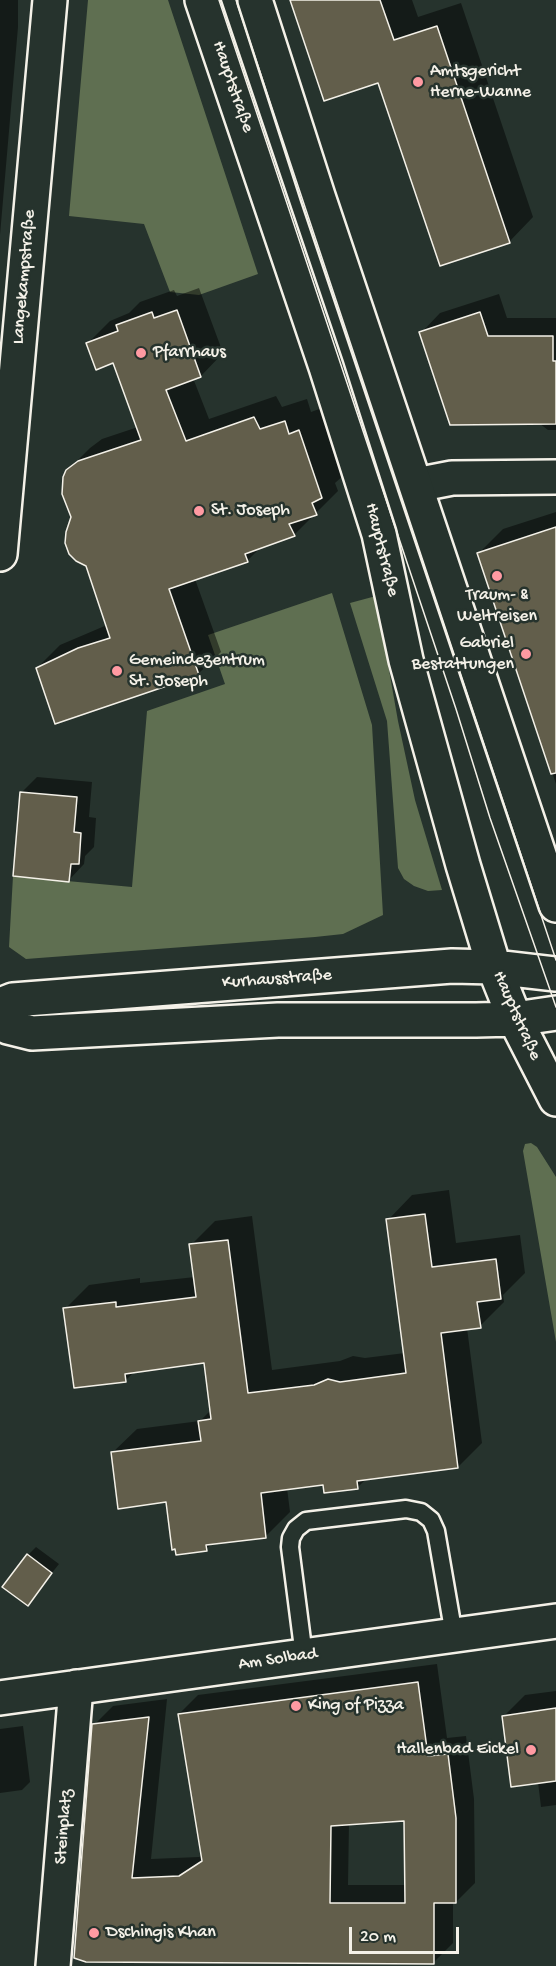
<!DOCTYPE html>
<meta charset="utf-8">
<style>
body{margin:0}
#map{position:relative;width:556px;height:1966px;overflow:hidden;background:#26332d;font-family:"Gochi Hand",sans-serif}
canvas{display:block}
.scale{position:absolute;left:349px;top:1927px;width:110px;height:27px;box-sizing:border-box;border:3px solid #f4f1e8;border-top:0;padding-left:8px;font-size:18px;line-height:21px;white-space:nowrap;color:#f4f1e8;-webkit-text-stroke:4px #26332d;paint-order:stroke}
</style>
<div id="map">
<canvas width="556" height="1966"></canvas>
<div class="scale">20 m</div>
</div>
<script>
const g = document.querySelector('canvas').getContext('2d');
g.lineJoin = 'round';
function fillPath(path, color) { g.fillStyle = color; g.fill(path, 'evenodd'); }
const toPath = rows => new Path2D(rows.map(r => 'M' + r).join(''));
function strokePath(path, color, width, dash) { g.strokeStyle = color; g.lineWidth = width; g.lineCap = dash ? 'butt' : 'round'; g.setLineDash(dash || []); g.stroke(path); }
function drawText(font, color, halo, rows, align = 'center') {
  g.font = font + ' "Gochi Hand",sans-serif'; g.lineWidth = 5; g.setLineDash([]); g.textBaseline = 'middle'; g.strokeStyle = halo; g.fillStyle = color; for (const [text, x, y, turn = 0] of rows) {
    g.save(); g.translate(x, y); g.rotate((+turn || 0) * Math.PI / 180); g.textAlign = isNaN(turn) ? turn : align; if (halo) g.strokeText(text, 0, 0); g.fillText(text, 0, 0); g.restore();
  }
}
fillPath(toPath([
 [88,0,168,0,258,274,199,295,170,292,144,224,69,216],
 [332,593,372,725,383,915,343,934,315,937,26,959,9,947,13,876,132,887,147,711,225,684,208,635],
 [376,596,398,721,415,800,442,890,428,891,414,886,404,879,398,868,387,721,350,603],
 [531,1143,537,1147,556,1177,556,1342,523,1151,525,1144]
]), '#5f6f51');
fillPath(toPath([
 [0,0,18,0,18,27,0,235],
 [307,0,412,0,418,17,461,3,533,217,509,242,379,81],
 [199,288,223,353,201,376,193,378,209,419,276,396,282,407,307,399,311,412,322,408,344,475,335,483,338,491,294,535,262,546,247,561,195,579,221,652,198,674,37,668,60,645,107,625,73,517,67,471,90,448,102,439,138,427,114,362,88,343,110,321,129,313,140,302,174,290,177,296],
 [499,294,507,318,556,318,556,430,548,430,421,333,440,313],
 [556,512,556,784,478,554,503,529],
 [37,777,92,782,89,817,96,818,94,847,85,856,84,864,69,880,21,793],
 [449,1190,456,1243,520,1235,525,1273,503,1295,504,1302,480,1326,467,1328,482,1443,458,1467,367,1478,357,1488,324,1483,287,1488,290,1512,266,1536,213,1543,206,1549,167,1501,112,1453,137,1429,200,1421,212,1409,206,1361,135,1371,125,1381,65,1309,89,1285,140,1278,140,1283,195,1277,191,1245,215,1221,252,1216,272,1370,340,1361,353,1356,365,1358,405,1353,388,1220,412,1195],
 [36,1547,59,1564,27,1604,28,1555],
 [437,1664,447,1738,466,1736,474,1799,475,1883,456,1902,453,1902,453,1943,434,1962,87,1961,94,1725,113,1706,167,1699,151,1859,199,1857,202,1855,179,1714,198,1695],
 [405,1819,406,1885,348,1885,349,1823],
 [556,1691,556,1805,541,1807,538,1782,504,1716,525,1695],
 [23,1726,30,1782,22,1790,0,1793,0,1729]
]), '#0007');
const building = toPath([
 [290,0,380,0,394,40,437,26,510,243,440,266,378,83,324,101,290,0],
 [177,310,201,377,166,390,186,441,254,417,260,429,285,421,289,434,299,430,322,498,312,503,317,515,289,524,295,536,245,554,248,562,169,589,199,675,55,724,36,668,78,648,110,638,86,566,76,561,69,554,65,543,66,532,71,517,62,494,63,477,66,470,78,461,141,440,113,363,96,370,86,343,118,331,116,325,152,312,154,318,177,310],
 [480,312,488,336,553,336,553,361,556,361,556,424,450,425,419,332,480,312],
 [556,527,556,773,551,774,477,553,556,527],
 [20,792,77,797,74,832,81,833,79,864,71,864,69,882,13,876,20,792],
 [425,1214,432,1267,496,1259,501,1299,477,1302,481,1328,441,1333,458,1468,357,1481,358,1489,324,1493,323,1485,261,1493,266,1538,206,1545,207,1551,176,1555,175,1549,172,1550,166,1502,118,1509,111,1452,201,1441,198,1421,211,1419,204,1363,125,1374,126,1382,74,1388,63,1308,116,1302,116,1307,196,1297,189,1244,228,1240,248,1393,314,1385,328,1379,340,1382,406,1373,386,1219,425,1214],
 [27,1554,52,1573,28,1606,2,1587,27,1554],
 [418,1682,428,1756,448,1754,456,1818,456,1903,434,1903,434,1964,86,1962,74,1958,92,1724,149,1717,132,1878,179,1876,202,1861,178,1714,418,1682],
 [404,1821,405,1903,330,1903,331,1826,404,1821],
 [556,1708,556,1781,511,1787,502,1716,556,1708]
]);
fillPath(building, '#625e4b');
strokePath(building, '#f4f1e8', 1.5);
const lane = toPath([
 [304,1656,290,1547,291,1538,296,1529,306,1521,406,1509,421,1512,431,1520,436,1531,454,1635]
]);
const street = toPath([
 [416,485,452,478,556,477],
 [0,554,50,0],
 [0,1698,556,1621],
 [53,1966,76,1687]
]);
const secondary = toPath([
 [202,0,326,367,379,534,406,660,463,865,494,967,515,1019,556,1099],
 [255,0,318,196,556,905],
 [0,1005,13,1000,452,966,494,967,556,974],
 [0,1023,8,1027,32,1033,278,1020,476,1020,515,1019,556,1013]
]);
strokePath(lane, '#f4f1e8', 21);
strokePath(street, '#f4f1e8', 38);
strokePath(secondary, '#f4f1e8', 38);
strokePath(lane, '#26332d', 16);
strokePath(street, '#26332d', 33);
strokePath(secondary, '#26332d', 33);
strokePath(toPath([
 [219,0,456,709,490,818,556,1007],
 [236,0,556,960]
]), '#f4f1e8', 1.5);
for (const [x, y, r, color] of [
 [418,82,6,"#ff9aa2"],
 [141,353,6,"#ff9aa2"],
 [199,511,6,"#ff9aa2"],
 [497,576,6,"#ff9aa2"],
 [526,654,6,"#ff9aa2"],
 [117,671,6,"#ff9aa2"],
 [296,1706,6,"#ff9aa2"],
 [531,1750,6,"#ff9aa2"],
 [94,1933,6,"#ff9aa2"]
]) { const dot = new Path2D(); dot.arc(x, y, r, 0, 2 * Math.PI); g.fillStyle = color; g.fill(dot); strokePath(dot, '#26332d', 2); }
drawText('18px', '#f4f1e8', '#26332d', [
 ["Amtsgericht",430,72],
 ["Herne-Wanne",430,93],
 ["Pfarrhaus",153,353],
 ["St. Joseph",211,511],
 ["Traum- &",497,596,"center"],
 ["Weltreisen",497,617,"center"],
 ["Gabriel",514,644,"right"],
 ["Bestattungen",514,665,"right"],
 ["Gemeindezentrum",129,661],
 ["St. Joseph",129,682],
 ["King of Pizza",308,1706],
 ["Hallenbad Eickel",519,1750,"right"],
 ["Dschingis Khan",106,1933]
], 'left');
drawText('18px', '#f4f1e8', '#26332d', [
 ["Hauptstraße",232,87,71],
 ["Langekampstraße",25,277,-85],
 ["Hauptstraße",381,550,76],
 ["Kurhausstraße",277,980,-4],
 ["Hauptstraße",516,1016,66],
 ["Am Solbad",278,1660,-8],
 ["Steinplatz",65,1827,-85]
]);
</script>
